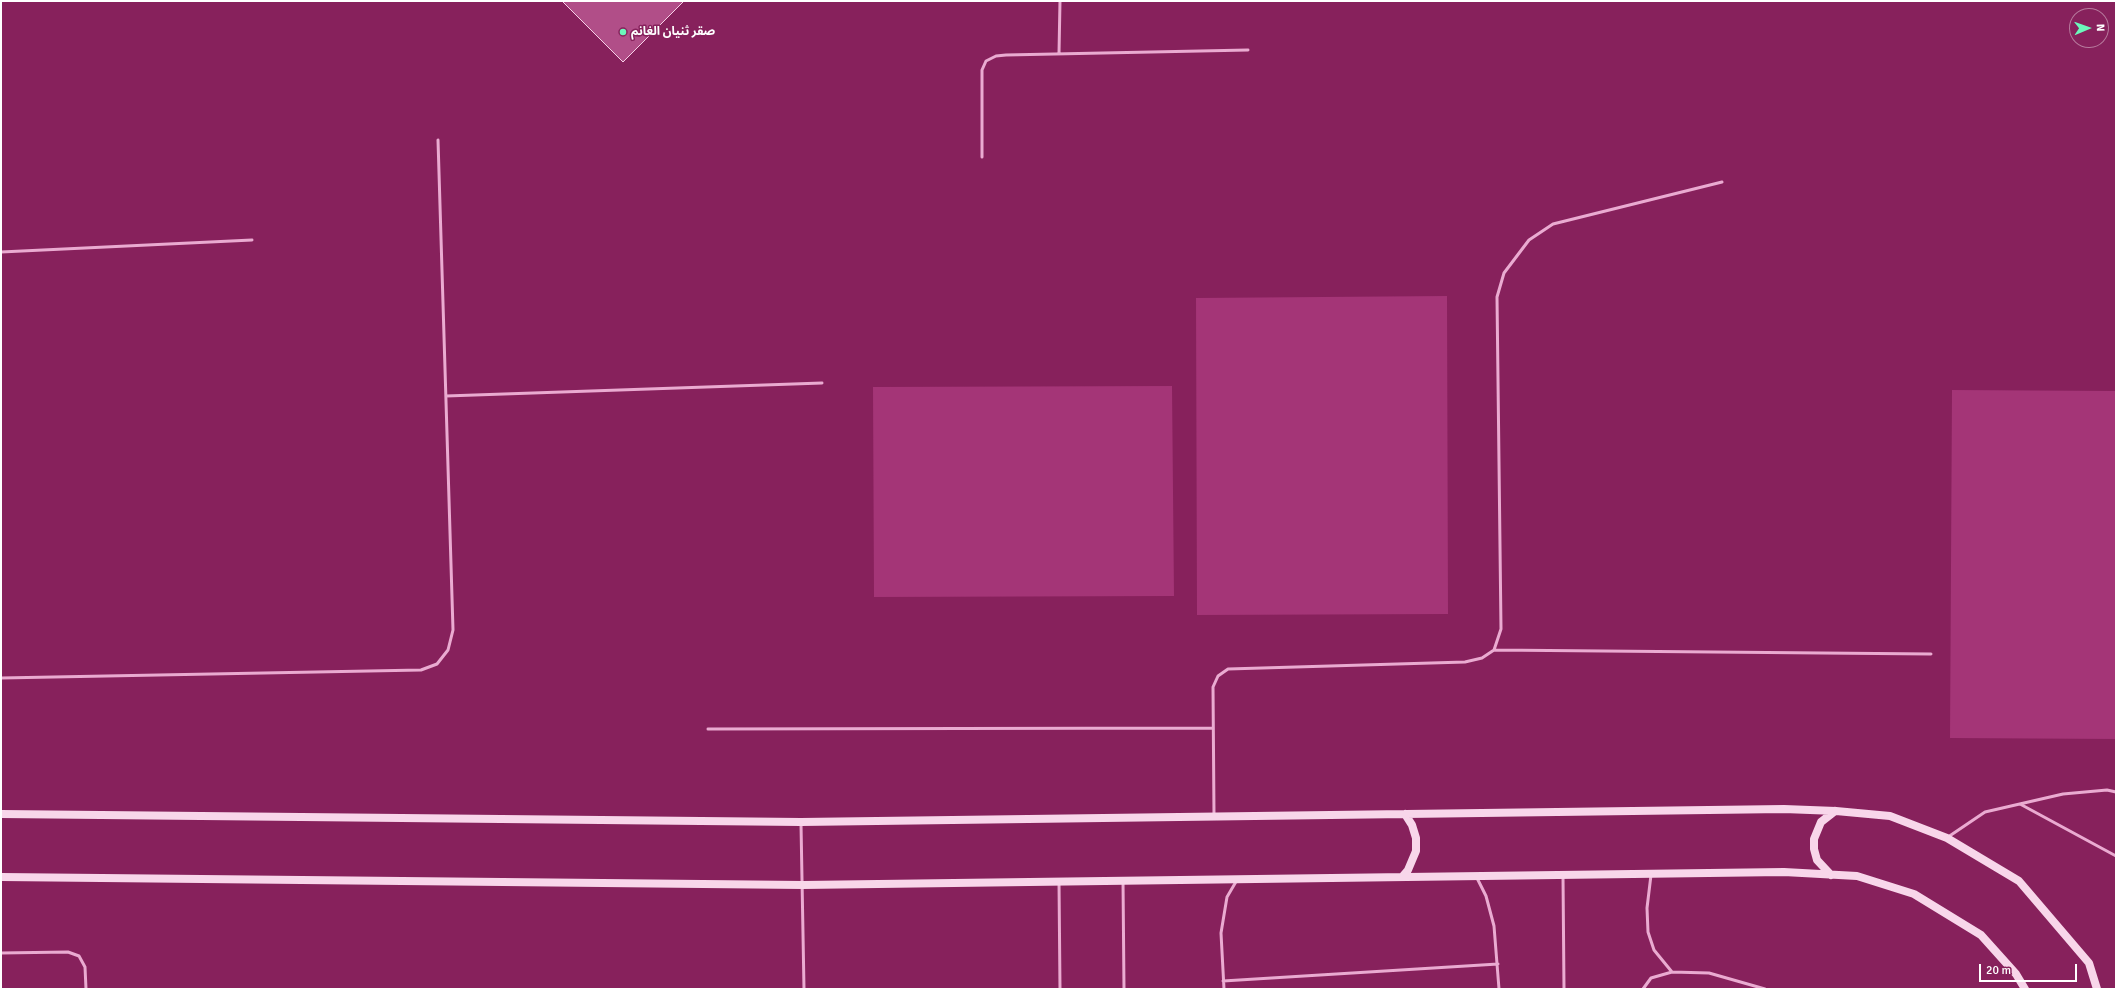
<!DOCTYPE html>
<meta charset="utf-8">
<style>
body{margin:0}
#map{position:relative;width:2117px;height:990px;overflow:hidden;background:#87215c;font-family:Signika,sans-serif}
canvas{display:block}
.frame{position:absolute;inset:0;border:2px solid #fff;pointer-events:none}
.north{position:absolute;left:2069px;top:8px;width:40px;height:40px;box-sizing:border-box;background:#87215c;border:1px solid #b77a9d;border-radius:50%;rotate:88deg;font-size:11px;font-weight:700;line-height:16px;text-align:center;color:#fff}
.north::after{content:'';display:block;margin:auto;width:14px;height:18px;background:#6cf7bb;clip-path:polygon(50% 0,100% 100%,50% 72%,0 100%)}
.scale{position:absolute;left:1979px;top:964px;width:98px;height:18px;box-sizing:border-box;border:2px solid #fff;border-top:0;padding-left:5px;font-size:12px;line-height:14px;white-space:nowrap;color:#fff;-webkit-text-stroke:3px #87215c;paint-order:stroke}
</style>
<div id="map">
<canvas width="2117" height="990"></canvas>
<div class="frame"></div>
<div class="north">N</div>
<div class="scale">20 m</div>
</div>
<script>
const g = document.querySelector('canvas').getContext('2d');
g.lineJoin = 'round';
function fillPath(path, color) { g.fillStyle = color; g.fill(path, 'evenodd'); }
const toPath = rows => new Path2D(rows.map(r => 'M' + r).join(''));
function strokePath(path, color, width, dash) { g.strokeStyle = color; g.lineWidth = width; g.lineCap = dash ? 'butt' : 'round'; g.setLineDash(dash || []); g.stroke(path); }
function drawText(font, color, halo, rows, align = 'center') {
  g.font = font + ' Signika,"Noto Sans Arabic",sans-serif'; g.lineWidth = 3; g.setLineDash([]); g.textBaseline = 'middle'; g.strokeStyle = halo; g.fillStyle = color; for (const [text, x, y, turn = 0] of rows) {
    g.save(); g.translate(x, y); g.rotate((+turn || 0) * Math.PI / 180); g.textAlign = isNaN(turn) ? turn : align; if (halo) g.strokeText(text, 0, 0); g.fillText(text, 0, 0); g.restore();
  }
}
fillPath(toPath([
 [1447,296,1448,614,1197,615,1196,298],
 [1172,386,1174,596,874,597,873,387],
 [1952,390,2116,391,2116,739,1950,738]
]), '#a43577');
const building = toPath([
 [562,1,684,1,623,62,562,1]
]);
fillPath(building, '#b14e88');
strokePath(building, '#f7d0e7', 1);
strokePath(toPath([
 [1059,53,1060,1],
 [982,157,982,70,986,61,996,56,1006,55,1248,50],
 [1,252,252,240],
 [446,396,822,383],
 [1494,650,1931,654],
 [1,678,421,670,437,664,448,650,453,630,438,140],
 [708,729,1213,728],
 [2020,804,2116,856],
 [1214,815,1213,687,1218,676,1228,669,1465,662,1482,658,1494,650,1501,629,1497,297,1504,273,1529,240,1553,224,1722,182],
 [801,824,804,989],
 [1948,837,1985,812,2063,794,2107,790,2116,792],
 [1651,875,1647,908,1648,932,1654,950,1672,972],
 [1563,877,1564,989],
 [1477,878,1486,896,1494,926,1499,989],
 [1123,881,1124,989],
 [1059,882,1060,989],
 [1,953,68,952,79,956,85,967,86,989],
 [1223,981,1498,964],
 [1224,989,1221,933,1227,897,1237,880],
 [1643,989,1651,978,1672,972,1709,973,1765,989]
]), '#eaabd1', 3);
strokePath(toPath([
 [1,814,801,822,1784,809,1836,811,1890,816,1947,838,2019,881,2089,963,2097,989],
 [1831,875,1817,860,1814,849,1814,839,1821,822,1835,811],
 [1,877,803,885,1784,872,1857,876,1914,894,1981,935,2016,974,2025,989],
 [1402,877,1408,870,1416,851,1416,838,1412,825,1405,814]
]), '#f8d6ea', 8);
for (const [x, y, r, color] of [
 [623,32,4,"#6cf7bb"]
]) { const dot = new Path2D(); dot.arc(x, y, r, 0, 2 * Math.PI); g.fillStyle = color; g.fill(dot); strokePath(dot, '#87215c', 1.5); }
drawText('bold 12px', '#fff', '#87215c', [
 ["صقر ثنيان الغانم",631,32]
], 'left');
</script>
